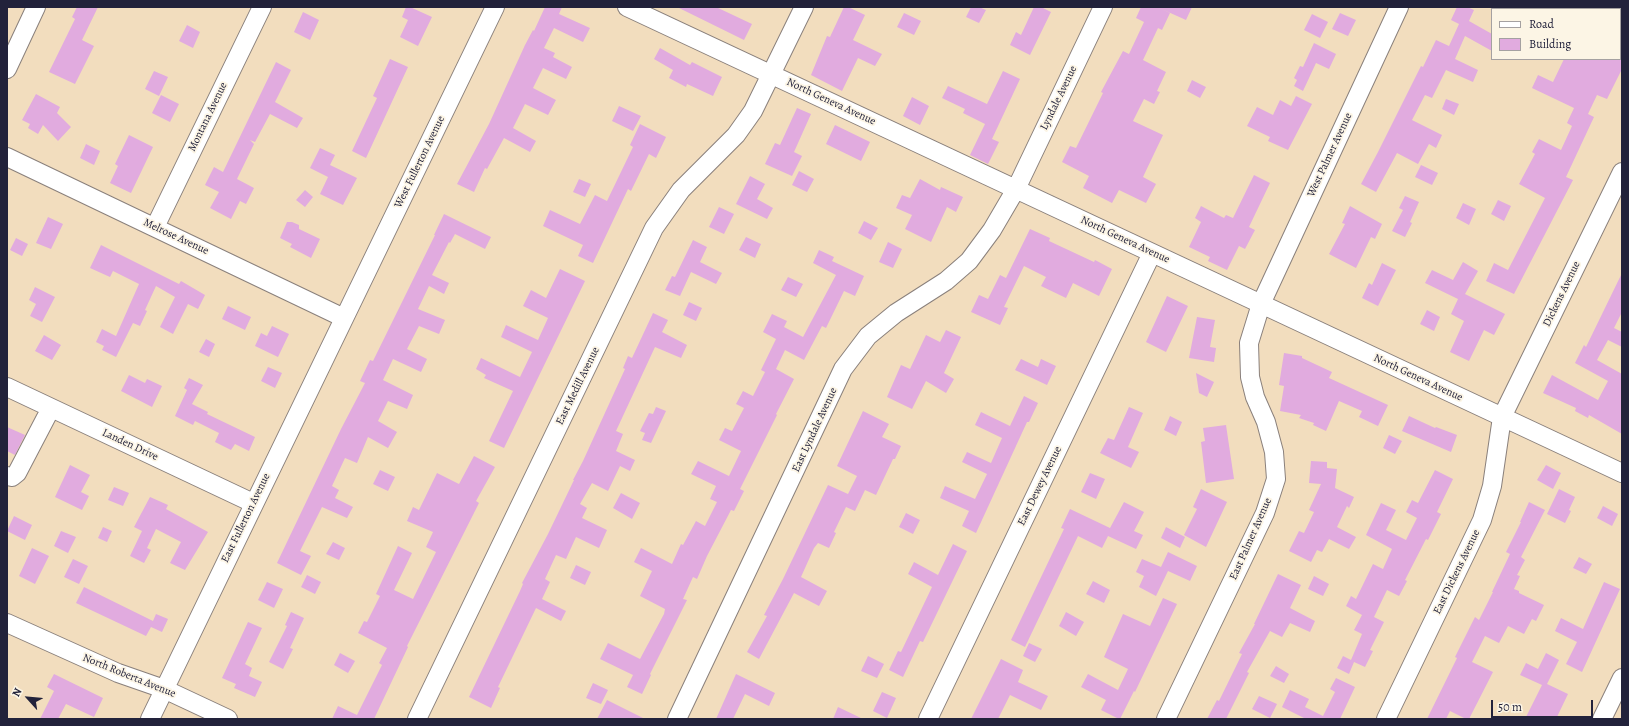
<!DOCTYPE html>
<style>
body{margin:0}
#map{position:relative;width:1629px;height:726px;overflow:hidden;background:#f2ddbe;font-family:Alegreya,serif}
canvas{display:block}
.frame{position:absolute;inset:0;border:8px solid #22223b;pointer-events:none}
.legend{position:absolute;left:1491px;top:8px;width:130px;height:52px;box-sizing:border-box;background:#fcf5e5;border:1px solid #a5a1a1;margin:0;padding:5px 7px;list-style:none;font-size:12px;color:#22223b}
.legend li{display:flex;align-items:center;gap:8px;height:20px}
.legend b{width:20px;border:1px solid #a5a1a1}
.north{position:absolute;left:8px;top:678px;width:40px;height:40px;-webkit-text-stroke:3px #fcf5e5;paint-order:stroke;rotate:297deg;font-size:11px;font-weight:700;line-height:16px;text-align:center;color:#22223b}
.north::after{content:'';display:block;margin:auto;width:14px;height:18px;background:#22223b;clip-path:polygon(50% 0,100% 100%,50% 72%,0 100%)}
.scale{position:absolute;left:1491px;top:700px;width:102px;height:18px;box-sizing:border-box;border:2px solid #22223b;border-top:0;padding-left:5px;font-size:12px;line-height:14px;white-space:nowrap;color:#22223b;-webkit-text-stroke:3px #fcf5e5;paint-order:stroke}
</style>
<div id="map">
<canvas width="1629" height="726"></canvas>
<div class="frame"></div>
<ul class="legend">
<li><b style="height:5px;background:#fff"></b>Road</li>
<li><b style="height:11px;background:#e1abdf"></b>Building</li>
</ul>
<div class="north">N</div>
<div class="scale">50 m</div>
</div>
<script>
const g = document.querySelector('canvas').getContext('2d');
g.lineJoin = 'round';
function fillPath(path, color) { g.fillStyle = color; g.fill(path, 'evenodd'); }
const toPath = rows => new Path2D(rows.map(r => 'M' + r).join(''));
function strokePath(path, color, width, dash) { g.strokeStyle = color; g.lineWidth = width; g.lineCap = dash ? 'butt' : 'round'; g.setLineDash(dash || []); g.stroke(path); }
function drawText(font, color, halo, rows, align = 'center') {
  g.font = font + ' Alegreya,serif'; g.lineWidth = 3.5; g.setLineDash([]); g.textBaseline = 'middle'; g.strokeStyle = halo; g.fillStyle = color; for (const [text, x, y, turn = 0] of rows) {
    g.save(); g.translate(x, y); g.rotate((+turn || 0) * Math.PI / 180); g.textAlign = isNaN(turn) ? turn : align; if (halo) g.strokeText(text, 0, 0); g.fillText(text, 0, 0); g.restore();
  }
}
fillPath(toPath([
 [77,7,98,7,82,40,94,46,75,84,49,72,75,19,72,17],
 [406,7,410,7,432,17,418,46,400,37,408,20,402,17],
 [545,7,562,7,559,14,590,28,583,42,554,28,544,48,555,53,553,57,572,67,566,79,543,68,533,88,556,100,548,115,525,104,513,128,536,141,530,152,504,138,487,169,485,168,474,192,457,184,489,124,525,45,533,30,534,31],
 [677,7,716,7,752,24,744,40],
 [844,7,848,7,865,15,853,40,882,54,875,66,858,58,842,91,811,75,827,36,830,37],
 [971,7,979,7,986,10,979,23,966,17],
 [1034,7,1041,7,1051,12,1030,55,1010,45,1016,32,1021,35],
 [1141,7,1157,7,1170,13,1162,30,1158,28,1143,60,1166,72,1157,91,1160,92,1154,104,1144,99,1133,121,1163,135,1143,177,1156,184,1146,203,1119,190,1112,203,1083,188,1089,176,1062,162,1070,146,1076,148,1103,93,1101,92,1123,51,1129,54,1144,22,1136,18],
 [1157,7,1192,7,1186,20],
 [1457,7,1467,7,1474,10,1469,21,1492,34,1492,51,1465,36,1455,59,1478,70,1473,82,1446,70,1432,98,1425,95,1412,120,1442,135,1436,148,1429,144,1418,164,1397,153,1376,192,1361,184,1378,152,1421,66,1423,67,1436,40,1449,46,1459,24,1451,20],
 [303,12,319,20,310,40,294,32],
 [904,13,921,21,914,35,897,27],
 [1340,13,1356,20,1348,36,1332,29],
 [1312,14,1328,22,1320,38,1304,30],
 [187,25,200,32,193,48,179,41],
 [1314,43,1336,54,1329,69,1316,63,1303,91,1294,86,1297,80,1294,78,1300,66,1303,67],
 [660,48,690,65,692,62,722,77,713,96,687,84,686,87,669,78,673,70,654,59],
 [390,59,408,67,366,158,352,151,377,98,373,96],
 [1564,59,1622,59,1622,69,1607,99,1597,95,1588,114,1594,117,1566,177,1573,180,1514,294,1486,281,1494,263,1508,270,1545,198,1519,184,1535,154,1532,152,1539,139,1561,150,1572,126,1567,123,1574,108,1532,88,1538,75,1553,82],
 [276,62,291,70,275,102,303,118,297,128,270,114,255,142,250,140,254,144,237,179,254,188,246,204,240,201,231,219,210,208,219,192,205,185,214,167,223,172],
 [154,71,168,77,159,96,145,89],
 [1003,71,1020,79,992,139,999,142,988,164,970,155,985,124,963,113,965,109,942,98,948,86,987,104],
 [1192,80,1206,87,1200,98,1187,91],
 [36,94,60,107,57,113,71,127,58,141,43,125,38,134,28,128,30,124,22,120],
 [161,95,179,104,170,122,152,113],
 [1296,96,1312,104,1288,150,1268,141,1270,137,1247,126,1257,107,1273,115,1280,100,1291,106],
 [912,97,929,106,920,125,903,116],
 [1446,99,1459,104,1454,115,1442,109],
 [619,106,641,116,633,131,612,121],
 [797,108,811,114,794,152,802,156,792,176,765,164,775,143,780,145],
 [640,124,666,137,656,158,649,154,631,191,628,189,593,263,578,256,583,245,543,226,550,210,580,224,595,195,607,201,633,147,630,145],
 [835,125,870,142,861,161,826,144],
 [129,135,153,147,131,193,110,183,118,166,115,164],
 [86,144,100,151,94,165,80,158],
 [320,148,335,155,330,165,357,178,343,205,320,194,328,177,310,168],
 [1421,165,1438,173,1432,185,1415,177],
 [799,171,814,179,807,192,792,185],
 [1254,175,1270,183,1249,227,1255,230,1245,249,1239,246,1227,270,1208,261,1210,257,1189,247,1201,222,1195,218,1201,206,1224,218,1226,215,1233,218],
 [750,176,765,184,757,199,773,208,767,219,736,204],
 [579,179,591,184,585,197,573,192],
 [920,179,940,190,941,187,963,197,956,212,947,207,931,242,905,229,912,215,896,208,902,195,910,198],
 [305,190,313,197,305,207,296,200],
 [1405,196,1419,202,1410,222,1412,223,1405,237,1392,231,1403,210,1399,208],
 [1498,200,1511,206,1504,221,1491,214],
 [1463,203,1476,209,1469,225,1456,218],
 [1350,206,1382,224,1375,239,1371,237,1356,268,1329,254,1345,224,1342,223],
 [719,207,734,214,724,234,709,227],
 [444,214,491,237,485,249,455,234,450,243,449,242,432,275,449,283,444,294,429,286,418,309,445,320,439,334,419,326,407,349,427,359,421,372,393,359,383,380,413,395,407,409,388,401,378,421,397,432,388,448,368,437,357,463,345,458,332,486,339,490,335,498,353,507,347,518,322,507,300,551,311,556,301,575,277,563,341,429,365,383,360,381,370,360,373,361,435,235,434,235],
 [48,217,63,224,51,249,36,243],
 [864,221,878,228,871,240,858,233],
 [287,222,292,222,299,225,299,229,320,239,311,258,290,247,292,244,280,238],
 [1030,229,1050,238,1049,241,1094,262,1095,260,1112,269,1099,296,1073,283,1066,298,1041,286,1046,277,1024,266,1004,307,1008,308,1000,325,971,312,979,295,988,299,1000,275,1006,278],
 [746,237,761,244,755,258,739,250],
 [16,238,28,244,22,256,10,250],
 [693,240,707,247,700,262,722,273,716,284,691,272,680,296,665,290,672,276,675,277],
 [888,242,902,249,893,268,879,262],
 [101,245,179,284,181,281,205,295,198,309,188,304,173,334,160,327,175,297,156,286,145,310,147,311,140,326,133,323,116,357,102,350,104,346,96,342,102,329,116,336,139,284,113,271,110,277,90,268],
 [819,250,834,257,832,261,864,276,855,296,844,291,826,328,822,326,804,360,785,350,776,369,794,379,776,414,777,415,740,489,744,491,734,511,731,510,707,556,697,579,693,577,683,599,687,600,650,674,651,675,642,694,627,687,633,675,600,659,608,643,640,659,664,614,665,609,640,596,652,571,634,562,641,548,672,564,681,544,683,545,696,521,705,526,717,502,710,499,716,486,691,474,698,461,729,476,741,451,719,440,725,428,732,431,744,408,736,404,743,391,753,396,765,372,761,370,776,339,763,332,772,314,787,321,784,327,803,337,836,275,813,263],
 [1463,262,1478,271,1465,294,1505,314,1494,335,1484,330,1469,361,1450,352,1464,321,1451,314,1458,299,1425,283,1432,270,1453,280],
 [1382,263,1396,270,1378,306,1362,298,1369,283,1372,285],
 [560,269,585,281,504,448,489,441,513,391,484,378,486,375,476,369,481,358,520,377,532,352,501,337,506,325,538,340,548,318,523,306,531,290,546,298],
 [1622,273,1622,312,1614,328,1622,332,1622,347,1608,340,1597,360,1622,374,1622,434,1589,415,1588,418,1575,411,1576,408,1543,393,1552,375,1598,400,1608,381,1575,363,1584,345,1586,347],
 [788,277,803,284,796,297,781,290],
 [35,287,55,297,42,322,30,316,36,304,29,300],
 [1167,296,1188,306,1166,352,1146,342],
 [689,302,702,308,696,321,683,315],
 [228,306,251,317,245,330,222,319],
 [1427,310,1440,317,1434,331,1420,324],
 [653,313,668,320,662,332,687,345,681,358,655,347,616,431,623,434,616,451,635,460,630,471,620,466,608,491,592,483,580,504,587,508,582,518,607,530,599,548,576,537,566,559,556,555,545,579,550,582,542,599,566,611,561,621,536,608,498,687,500,688,491,708,469,697,520,591,523,584,522,583,548,534,574,480,573,480,583,461,625,369,623,368,628,356,632,358],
 [1197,317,1215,320,1210,347,1216,348,1214,362,1189,358],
 [272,326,289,334,278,357,255,346,261,333,267,336],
 [946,330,961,337,944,373,954,379,946,393,926,381,912,409,887,397,901,365,910,369,926,335,940,342],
 [44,335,61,345,52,360,35,351],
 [206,339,215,344,209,357,199,352],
 [1284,353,1302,356,1302,358,1332,372,1329,378,1388,405,1378,426,1359,417,1362,411,1339,401,1326,431,1313,425,1314,423,1299,418,1301,415,1280,411,1284,386,1279,385],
 [1021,359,1038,367,1041,359,1056,366,1047,385,1015,370],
 [268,367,282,373,275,388,261,381],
 [1196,373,1214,382,1207,397,1199,393],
 [129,375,145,383,147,379,162,386,152,407,121,391],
 [189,378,203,385,192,404,208,412,207,414,255,437,249,451,235,444,231,450,215,442,219,433,195,421,193,425,175,416,187,390,184,388],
 [1024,396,1038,403,1029,422,1027,422,976,533,962,526,969,511,940,498,945,486,975,499,987,474,962,462,967,452,991,463,1002,438,975,425,981,412,1010,426],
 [656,407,666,411,651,443,642,440,645,433,640,431,649,413,653,414],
 [1129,407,1143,413,1128,447,1139,452,1131,468,1100,453,1108,438,1114,440],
 [863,411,889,424,882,437,901,446,895,459,893,459,876,495,865,490,855,511,846,507,834,532,836,533,829,548,818,543,814,548,801,577,827,591,819,606,794,593,759,659,747,652,767,616,764,615,783,579,828,485,848,494,857,476,837,466],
 [1170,416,1182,422,1176,436,1164,430],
 [1409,416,1435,428,1436,427,1457,435,1451,452,1402,431],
 [1226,425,1234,479,1206,483,1201,442,1205,441,1203,428],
 [7,427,25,435,15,455,7,451],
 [1389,435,1402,441,1395,454,1383,448],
 [474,456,495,467,476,501,479,503,407,646,408,647,374,719,332,719,338,706,357,715,382,665,379,663,387,648,358,633,364,621,367,622,380,596,376,594,398,546,412,553,394,590,413,599,436,552,426,547,433,532,407,521,413,507,419,510,437,473,459,484],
 [1311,461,1327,462,1327,468,1337,469,1335,488,1354,497,1349,508,1347,506,1337,527,1356,537,1349,549,1329,539,1322,552,1317,550,1311,562,1289,551,1299,531,1304,533,1314,512,1309,510,1321,484,1309,483],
 [70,465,90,475,81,492,89,496,82,510,55,497],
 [1546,465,1561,473,1553,489,1537,480],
 [380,470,395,477,388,491,373,484],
 [1435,470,1453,479,1437,512,1441,514,1428,540,1426,539,1405,580,1407,581,1399,596,1387,590,1374,617,1384,622,1370,650,1373,651,1365,667,1354,662,1349,674,1337,668,1343,656,1351,660,1362,634,1354,630,1362,615,1346,606,1351,596,1356,599,1373,564,1383,569,1392,549,1366,535,1381,503,1396,510,1386,530,1406,540,1417,518,1406,512,1412,500,1418,503],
 [1090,473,1105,479,1096,499,1081,492],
 [114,487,129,493,123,506,108,500],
 [1201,489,1227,502,1206,547,1184,535,1197,509,1193,507],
 [1559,489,1575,497,1569,510,1571,511,1565,523,1547,514],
 [621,493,640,503,632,519,613,508],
 [150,497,168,505,166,509,208,532,185,570,170,563,181,542,156,529,147,548,151,550,144,563,130,556,142,531,134,527],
 [1124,502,1144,512,1134,531,1143,535,1136,549,1108,536,1102,548,1078,536,1025,647,1011,640,1064,529,1061,528,1070,509,1110,528],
 [1529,502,1545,510,1521,557,1525,560,1517,575,1520,576,1514,589,1519,591,1519,593,1544,605,1536,621,1532,619,1524,634,1508,626,1499,643,1485,636,1472,662,1493,672,1469,719,1466,719,1450,711,1446,719,1427,719,1457,658,1455,657,1475,617,1479,620,1493,592,1492,592,1510,554,1506,552,1521,522,1520,522],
 [1603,506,1618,514,1612,526,1597,518],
 [906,513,920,520,913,534,899,527],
 [14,516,32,525,25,540,7,531],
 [103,527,112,531,107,542,98,538],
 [1166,527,1185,537,1180,548,1161,538],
 [61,531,76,537,68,553,54,546],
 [333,542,345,548,339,560,326,554],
 [953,544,967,551,923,642,920,641,903,677,889,670,898,651,901,652,932,587,908,574,914,562,938,575],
 [32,548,49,556,35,584,19,576],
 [1168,552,1197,566,1190,581,1168,571,1156,596,1139,587,1144,576,1136,572,1142,559,1161,567],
 [1579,557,1592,564,1586,574,1573,568],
 [73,559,88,566,79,584,64,577],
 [576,565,591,572,585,585,570,578],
 [1278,574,1301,585,1290,608,1315,621,1310,632,1290,623,1282,637,1270,631,1247,672,1249,673,1226,719,1207,719,1217,700,1219,701,1242,654,1239,653,1255,624,1254,624],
 [307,575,321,582,315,594,301,587],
 [1314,576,1329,584,1323,596,1308,589],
 [1093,581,1110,590,1104,603,1086,594],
 [267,582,283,589,274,608,258,600],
 [1604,582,1620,589,1582,672,1566,664,1577,642,1555,631,1561,618,1583,629],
 [84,587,153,621,156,614,168,619,162,632,151,627,146,636,76,603],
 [1163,598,1177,604,1135,692,1134,691,1120,719,1119,719,1101,710,1106,700,1081,687,1088,674,1118,690,1128,669,1104,657,1123,614,1150,626],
 [291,612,304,618,290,648,293,649,283,669,269,662,287,626,285,625],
 [1066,612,1084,622,1076,636,1059,626],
 [248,622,262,628,245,664,252,668,249,676,262,682,255,697,234,688,236,684,222,678],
 [1029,643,1042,649,1035,662,1023,656],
 [340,653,355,661,348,673,334,665],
 [1546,653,1559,660,1547,684,1568,694,1556,719,1525,719,1542,685,1520,675,1526,663,1538,669],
 [868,656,884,664,877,678,861,671],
 [1001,659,1023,670,1018,682,1048,696,1041,710,1010,695,998,719,971,719],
 [1276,666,1289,674,1284,683,1270,676],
 [54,674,103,698,94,717,66,704,58,719,40,719,54,691,47,687],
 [736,674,775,693,769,706,745,694,733,719,716,719],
 [1336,678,1355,687,1340,719,1306,719,1282,707,1290,690,1309,699,1305,707,1323,716,1335,692,1330,689],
 [593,683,608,690,601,704,586,698],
 [882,692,896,698,887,718,873,711],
 [1259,696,1277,704,1270,718,1252,709],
 [607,700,645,719,597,719],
 [838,707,863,719,833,719]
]), '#e1abdf');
const minor = toPath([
 [627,7,1622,473],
 [7,69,36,7],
 [7,157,344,318],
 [155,227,262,7],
 [7,387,253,503],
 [7,476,12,477,17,473,51,408],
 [7,623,118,673,164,689,228,719],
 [150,719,495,7],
 [417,719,654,228,681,190,736,135,753,111,804,7],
 [677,719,843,369,868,336,896,313,946,281,969,261,992,230,1016,189,1103,7],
 [928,719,1152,253],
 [1166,719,1265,513,1276,479,1274,452,1266,422,1255,397,1250,377,1249,343,1261,304,1399,7],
 [1386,719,1482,520,1492,486,1502,417,1622,172],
 [1602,719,1622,678]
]);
strokePath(minor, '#8a807c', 20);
strokePath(minor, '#fff', 18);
drawText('11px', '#22223b', '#fcf5e5', [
 ["Lyndale Avenue",1059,98,-64],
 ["North Geneva Avenue",831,102,25],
 ["Montana Avenue",208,117,-64],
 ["West Palmer Avenue",1330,155,-65],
 ["West Fullerton Avenue",420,162,-64],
 ["Melrose Avenue",176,237,25],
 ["North Geneva Avenue",1125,240,25],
 ["Dickens Avenue",1562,294,-64],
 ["North Geneva Avenue",1418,378,25],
 ["East Medill Avenue",578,386,-64],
 ["East Lyndale Avenue",815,430,-65],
 ["Landen Drive",130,445,25],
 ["East Dewey Avenue",1040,486,-64],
 ["East Fullerton Avenue",246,518,-64],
 ["East Palmer Avenue",1251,539,-66],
 ["East Dickens Avenue",1457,572,-64],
 ["North Roberta Avenue",129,676,22]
]);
</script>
